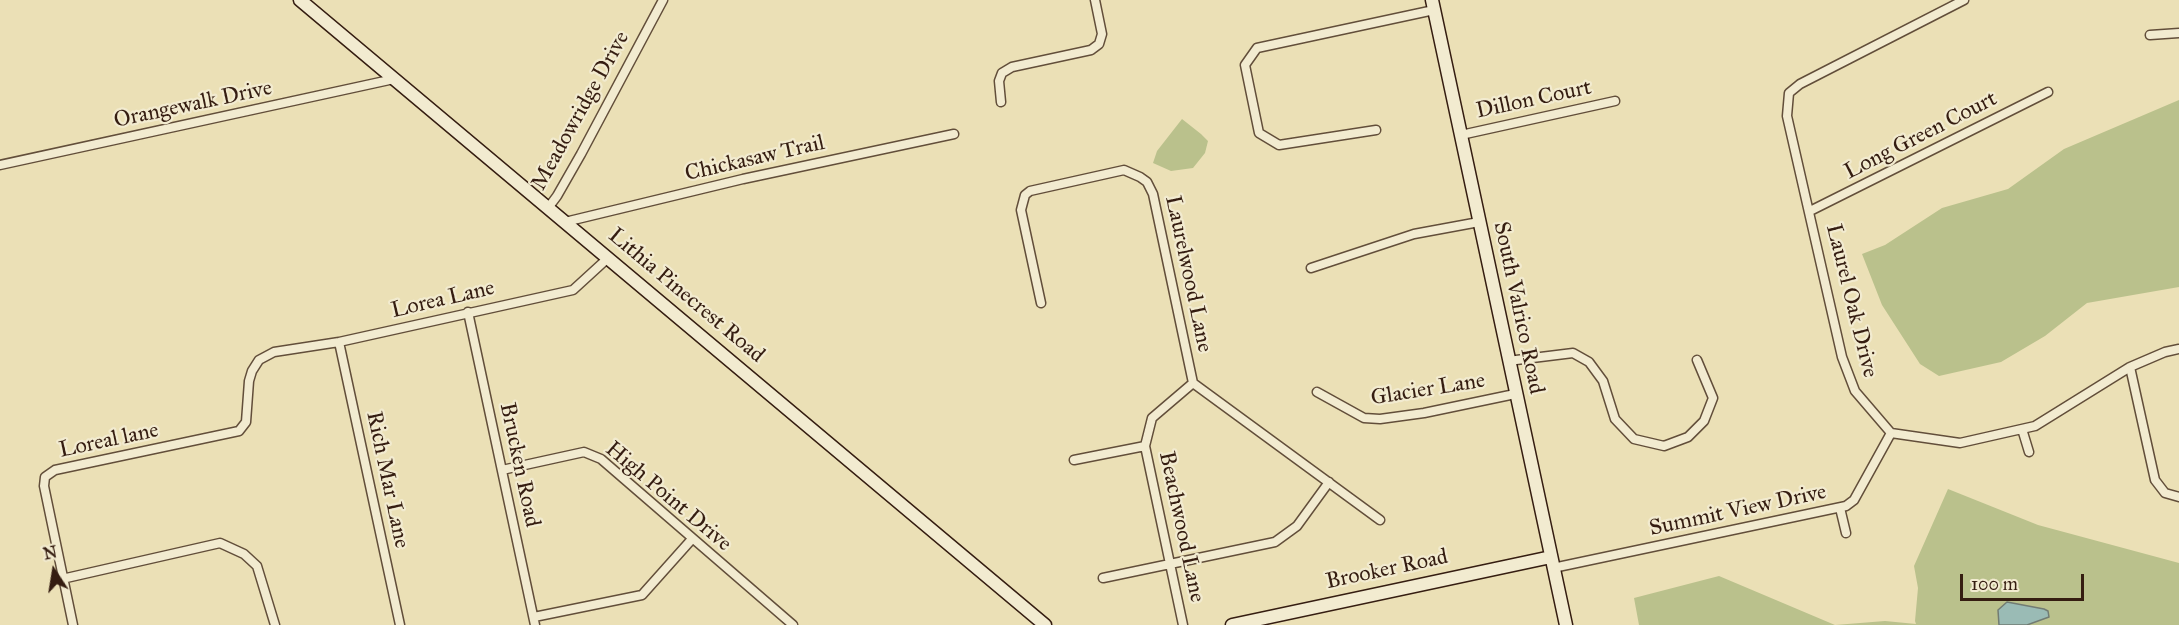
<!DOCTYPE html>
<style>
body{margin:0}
#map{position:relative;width:2179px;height:625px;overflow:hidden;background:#ebe0b6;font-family:"IM FELL Great Primer",serif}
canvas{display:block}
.north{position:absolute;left:24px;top:541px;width:60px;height:60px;-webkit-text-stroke:4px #f2ebd0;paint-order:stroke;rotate:348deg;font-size:16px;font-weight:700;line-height:24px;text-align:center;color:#351d11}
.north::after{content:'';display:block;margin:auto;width:21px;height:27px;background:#351d11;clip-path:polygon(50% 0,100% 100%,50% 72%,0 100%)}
.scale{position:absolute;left:1960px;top:574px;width:124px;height:27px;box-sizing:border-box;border:3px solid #351d11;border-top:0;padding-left:8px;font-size:18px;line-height:21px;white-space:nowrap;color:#351d11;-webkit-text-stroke:4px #f2ebd0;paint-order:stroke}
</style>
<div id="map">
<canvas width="2179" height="625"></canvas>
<div class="north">N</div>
<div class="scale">100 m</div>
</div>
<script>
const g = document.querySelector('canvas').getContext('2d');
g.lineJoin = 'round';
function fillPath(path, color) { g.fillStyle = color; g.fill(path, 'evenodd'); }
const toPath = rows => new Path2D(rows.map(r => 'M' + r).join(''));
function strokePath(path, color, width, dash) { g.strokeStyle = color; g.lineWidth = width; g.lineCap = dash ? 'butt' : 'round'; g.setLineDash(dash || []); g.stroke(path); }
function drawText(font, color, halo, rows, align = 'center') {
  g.font = font + ' "IM FELL Great Primer",serif'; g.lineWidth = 4.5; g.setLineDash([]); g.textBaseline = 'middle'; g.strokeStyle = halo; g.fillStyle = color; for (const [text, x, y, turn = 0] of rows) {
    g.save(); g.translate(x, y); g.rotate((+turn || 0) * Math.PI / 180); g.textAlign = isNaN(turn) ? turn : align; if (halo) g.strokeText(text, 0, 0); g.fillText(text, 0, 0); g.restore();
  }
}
fillPath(toPath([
 [2179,100,2179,287,2087,303,2045,336,2001,362,1939,376,1920,364,1882,305,1862,254,1885,245,1942,208,2008,189,2064,149],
 [1182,119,1201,134,1208,141,1205,153,1193,168,1171,171,1153,163,1157,151],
 [1948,489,2038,525,2179,563,2179,625,1639,625,1634,598,1719,576,1835,625,1885,621,1916,624,1915,621,1918,588,1914,566]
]), '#bac18c');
const water = toPath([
 [2007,602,2044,609,2048,611,2049,617,2027,625,1999,625,1998,610,2007,602]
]);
fillPath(water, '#9abbb5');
strokePath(water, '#727c73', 1.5);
const street = toPath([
 [1964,0,1800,84,1789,93,1787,116,1842,357,1855,391,1891,433,1960,443,2035,426,2130,367,2165,352,2179,349],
 [2150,35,2179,33],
 [1001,102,999,81,1002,73,1012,67,1091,50,1099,44,1102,34,1095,0],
 [1376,130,1279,145,1259,133,1245,65,1257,48,1434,10],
 [1461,135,1615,101],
 [0,165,394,79],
 [548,208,557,196,581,154,663,0],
 [1810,211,2048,92],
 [565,222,743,179,954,134],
 [1311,268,1414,234,1479,222],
 [1041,303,1021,210,1025,195,1030,191,1124,170,1140,177,1147,182,1153,194,1193,383,1380,520],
 [468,312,535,625],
 [339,342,400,625],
 [1508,361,1573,353,1589,362,1603,381,1615,419,1634,439,1664,446,1688,437,1704,421,1713,398,1697,360],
 [2130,367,2155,480,2165,493,2179,497],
 [1317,392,1364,418,1380,419,1424,413,1515,394],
 [2022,429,2029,452],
 [1074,460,1145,446],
 [502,470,584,452,601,459,793,625],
 [1840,508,1846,533],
 [1553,568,1846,506,1854,500,1891,433],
 [1103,578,1275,542,1297,526,1329,482],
 [62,579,220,543,244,554,257,566,275,625],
 [534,617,642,595,692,539],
 [73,625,44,486,45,477,55,470,239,431,246,422,249,381,252,371,259,360,274,352,339,342,573,290,608,258],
 [1183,625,1145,446,1152,418,1193,383]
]);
const secondary = toPath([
 [300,0,1045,625],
 [1432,0,1566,625],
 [1232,625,1551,557]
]);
strokePath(street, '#624e3a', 11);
strokePath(secondary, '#351d11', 15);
strokePath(street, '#f2ebd0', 8);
strokePath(secondary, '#f2ebd0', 12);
drawText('22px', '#351d11', '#f2ebd0', [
 ["Dillon Court",1534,100,-12],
 ["Orangewalk Drive",193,105,-12],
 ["Meadowridge Drive",581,111,-61],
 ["Long Green Court",1921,136,-27],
 ["Chickasaw Trail",755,159,-13],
 ["Laurelwood Lane",1188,274,78],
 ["Lithia Pinecrest Road",686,296,40],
 ["Lorea Lane",443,300,-13],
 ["Laurel Oak Drive",1851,301,76],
 ["South Valrico Road",1518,308,78],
 ["Glacier Lane",1428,390,-9],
 ["Loreal lane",109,441,-12],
 ["Brucken Road",519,465,78],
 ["Rich Mar Lane",387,480,78],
 ["High Point Drive",668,497,40],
 ["Summit View Drive",1738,511,-12],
 ["Beachwood Lane",1181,527,78],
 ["Brooker Road",1387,570,-12]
]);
</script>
